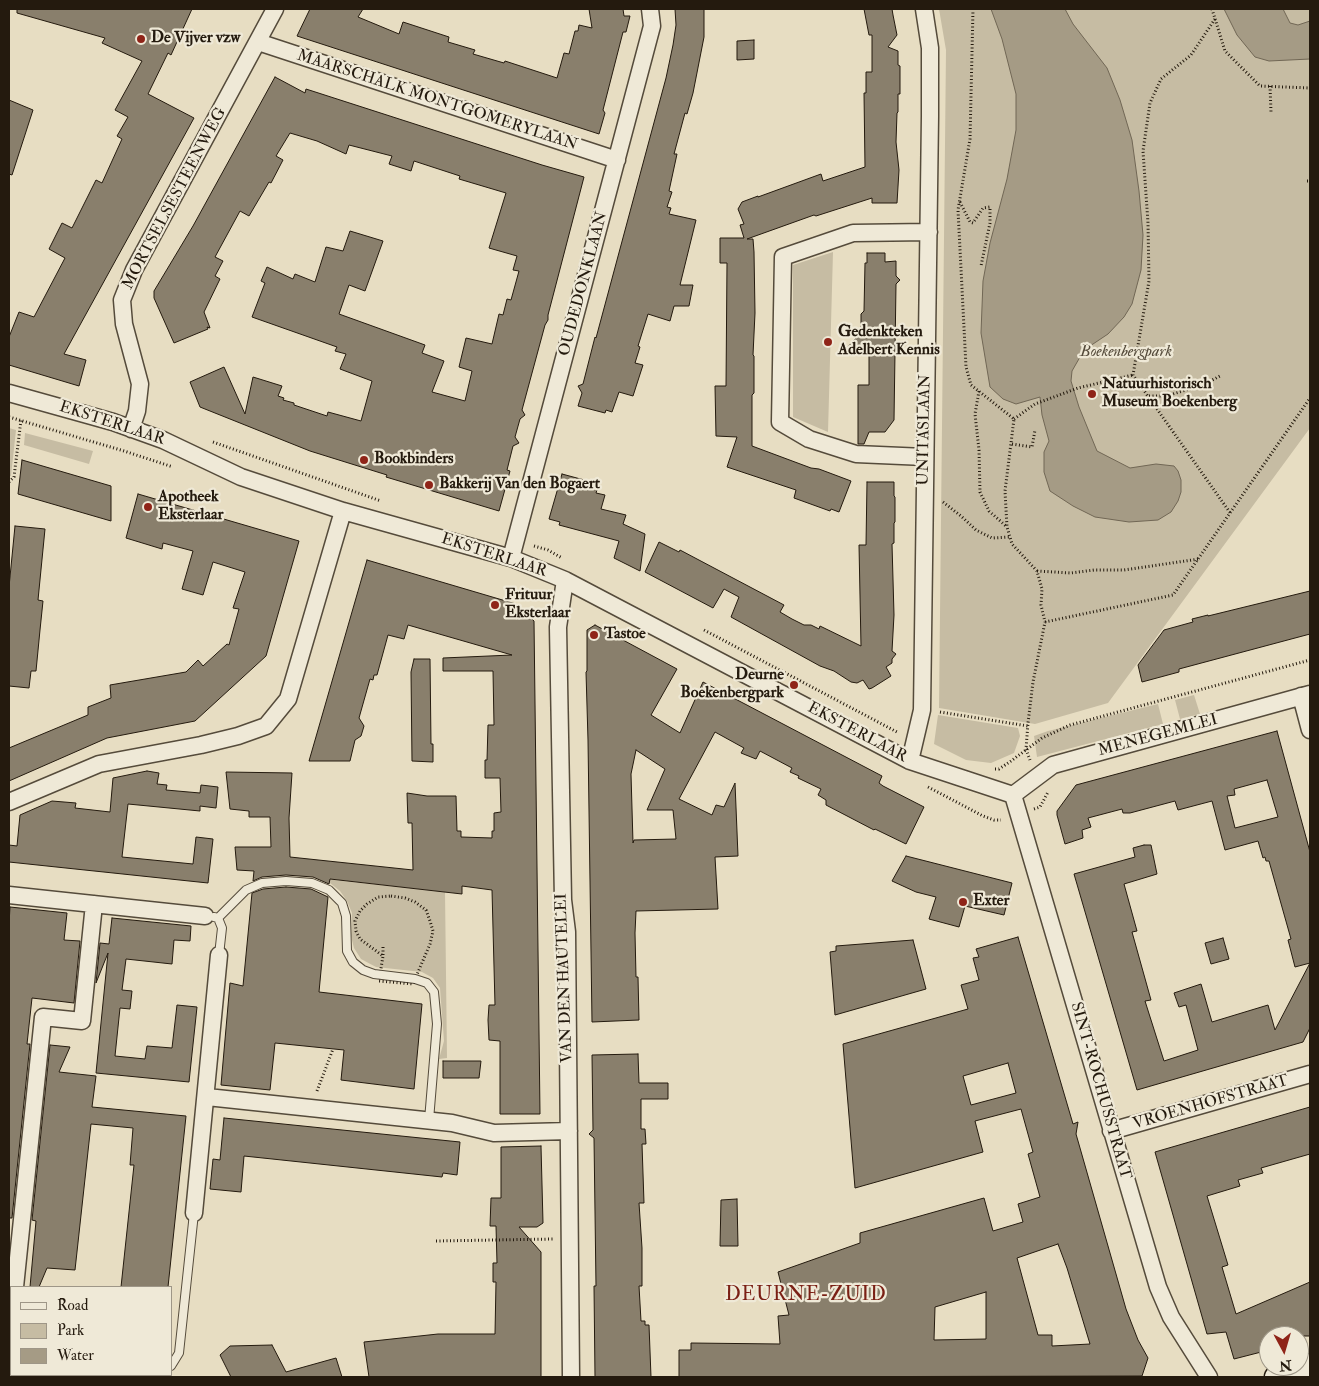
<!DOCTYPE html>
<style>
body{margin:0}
#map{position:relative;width:1319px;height:1386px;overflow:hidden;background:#e7ddc2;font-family:"IM FELL Double Pica",serif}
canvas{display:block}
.frame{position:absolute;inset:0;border:10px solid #241a0e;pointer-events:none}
.legend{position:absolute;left:10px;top:1286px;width:162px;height:90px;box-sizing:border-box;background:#efe9d7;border:1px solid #9e9687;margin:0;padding:6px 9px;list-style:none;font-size:15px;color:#241a0e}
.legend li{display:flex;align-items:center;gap:10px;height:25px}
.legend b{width:25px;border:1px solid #9e9687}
.north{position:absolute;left:1259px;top:1326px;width:50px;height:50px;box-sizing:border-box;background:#efe9d7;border:1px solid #9e9687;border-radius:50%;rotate:174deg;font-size:14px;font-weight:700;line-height:20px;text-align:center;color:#241a0e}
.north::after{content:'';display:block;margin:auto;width:18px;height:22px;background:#8f2418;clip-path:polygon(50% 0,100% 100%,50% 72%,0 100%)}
</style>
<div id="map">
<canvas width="1319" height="1386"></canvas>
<div class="frame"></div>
<ul class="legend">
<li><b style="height:6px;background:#efe9d7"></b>Road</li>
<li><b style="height:14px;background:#c6bca3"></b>Park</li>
<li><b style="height:14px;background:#a59b85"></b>Water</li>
</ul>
<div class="north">N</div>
</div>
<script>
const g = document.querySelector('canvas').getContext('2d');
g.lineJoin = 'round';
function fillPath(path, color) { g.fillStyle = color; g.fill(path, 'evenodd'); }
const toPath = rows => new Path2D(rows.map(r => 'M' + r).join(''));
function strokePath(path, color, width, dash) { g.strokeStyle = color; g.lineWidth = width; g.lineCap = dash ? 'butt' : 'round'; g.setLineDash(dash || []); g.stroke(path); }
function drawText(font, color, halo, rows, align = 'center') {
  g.font = font + ' "IM FELL Double Pica",serif'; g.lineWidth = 4.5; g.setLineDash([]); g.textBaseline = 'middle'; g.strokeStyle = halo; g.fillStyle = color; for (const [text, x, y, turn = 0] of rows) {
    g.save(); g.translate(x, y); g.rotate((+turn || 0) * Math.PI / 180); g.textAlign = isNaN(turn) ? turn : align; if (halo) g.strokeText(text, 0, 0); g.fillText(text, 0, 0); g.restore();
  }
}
fillPath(toPath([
 [939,9,1310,9,1310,428,1108,703,1035,724,939,708,946,50],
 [833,252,828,432,793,417,793,265],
 [9,428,16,430,11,476,9,476],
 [25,433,93,451,89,464,24,445],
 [1194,695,1200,714,1180,719,1175,700],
 [1158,704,1163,724,1037,757,1034,736,1048,731],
 [938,715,1018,728,1020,736,1014,753,991,763,966,760,934,744],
 [325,879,445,892,447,1058,439,1059,444,1041,440,988,433,978,422,972,376,967,361,959,354,948,351,936,352,913,347,901,340,891]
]), '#c6bca3');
const water = toPath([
 [991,9,1065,9,1073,24,1107,68,1120,100,1132,140,1139,191,1143,235,1141,270,1132,304,1124,317,1108,334,1084,350,1072,371,1071,381,1079,407,1097,451,1130,468,1156,464,1174,466,1178,471,1181,480,1181,492,1178,501,1171,512,1158,520,1129,522,1095,517,1073,506,1050,491,1044,472,1044,452,1049,441,1042,415,1040,397,1016,404,1003,399,990,387,981,333,983,281,990,243,1007,179,1016,130,1016,94,1002,39,991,9],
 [1224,9,1283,9,1290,23,1298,25,1310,21,1310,59,1269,61,1255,57,1237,35,1224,9]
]);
fillPath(water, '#a59b85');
strokePath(water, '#716755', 1);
const building = toPath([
 [17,9,192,9,171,55,168,53,148,94,194,118,64,354,86,360,79,386,9,365,9,337,19,312,34,317,65,258,49,249,62,223,72,228,96,180,102,183,122,139,117,136,128,117,115,110,142,61,102,43,105,38,17,13,17,9],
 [310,9,363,9,358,17,399,34,403,22,449,37,448,42,475,50,473,54,504,63,505,61,557,78,564,53,569,54,575,31,578,31,579,25,592,28,589,9,623,9,624,16,630,16,626,32,623,32,603,110,605,113,599,134,297,36,310,9],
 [675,9,704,9,704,37,693,93,687,114,685,113,674,154,677,154,669,191,672,192,667,207,671,208,669,214,696,220,680,285,693,285,689,306,674,306,670,321,648,314,638,346,640,347,635,363,643,365,633,396,619,392,612,412,606,410,605,413,578,406,582,393,578,386,583,384,595,337,596,338,666,78,673,45,676,25,675,9],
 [864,9,892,9,893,15,897,35,888,47,898,51,898,65,900,66,900,94,898,94,898,112,897,113,896,142,899,170,897,203,872,203,872,198,816,216,814,215,747,239,753,239,754,252,755,313,753,355,754,356,754,393,752,395,752,446,811,468,819,469,851,481,839,512,831,509,830,511,794,498,796,490,727,467,737,437,716,436,715,386,726,386,727,263,720,263,720,238,744,238,740,225,744,224,738,209,742,202,758,196,758,197,821,174,823,181,865,167,864,93,866,93,866,72,872,72,872,35,869,35,864,9],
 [754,40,754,59,737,60,737,41,754,40],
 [275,77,305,93,306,89,542,165,584,177,548,315,548,320,545,325,522,410,525,415,520,419,515,437,519,443,513,446,507,470,510,471,499,511,386,477,387,475,310,451,200,407,190,382,224,367,245,414,253,377,282,386,278,396,284,398,283,400,294,403,294,405,327,416,328,412,361,421,372,381,340,369,346,354,335,351,337,347,252,317,265,283,261,281,267,267,293,279,295,274,315,282,326,247,343,251,350,231,383,241,365,291,349,285,339,314,425,345,422,353,444,361,432,392,465,401,472,371,459,367,466,338,492,344,499,314,503,315,507,299,511,300,519,271,513,270,517,256,489,248,506,193,459,179,460,176,414,161,411,171,389,164,392,156,349,145,346,154,317,141,290,133,276,156,283,160,271,183,269,182,249,216,240,211,215,257,223,261,215,276,220,279,204,312,210,328,207,327,208,329,174,343,154,298,154,291,193,226,275,77],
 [9,100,33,110,12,175,9,174,9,100],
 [867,253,885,253,885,262,896,261,896,276,900,280,896,284,894,420,885,432,869,432,864,444,858,444,858,385,869,385,869,353,845,350,861,333,861,314,864,311,865,263,867,263,867,253],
 [22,460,111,486,111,521,18,494,22,460],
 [562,474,599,484,596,493,605,495,601,509,626,515,623,524,645,534,640,571,614,558,619,541,559,525,560,522,549,519,562,474],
 [867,482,894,482,894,496,895,497,895,522,894,523,894,543,892,544,894,615,892,651,896,654,892,659,892,663,886,667,891,676,872,688,869,689,863,680,857,683,851,682,834,671,820,666,731,617,739,597,724,589,713,608,645,572,659,542,679,552,680,550,784,605,780,612,792,619,804,625,811,625,819,629,820,626,861,646,859,545,866,545,867,482],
 [138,494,299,541,266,656,195,721,107,738,9,781,9,748,88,715,88,707,111,698,110,685,186,672,198,660,203,666,227,644,229,645,239,609,233,608,245,572,213,562,203,595,182,589,193,551,163,543,162,549,126,538,138,494],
 [15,526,45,529,38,600,43,601,40,630,36,671,31,671,29,688,9,686,9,587,15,526],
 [367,560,516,604,534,621,540,1114,500,1114,500,1041,489,1040,488,1020,489,1005,495,1005,492,890,462,886,462,894,330,879,329,884,313,877,286,875,262,877,253,881,254,871,237,870,235,847,271,847,270,817,249,817,249,811,230,809,226,772,292,773,289,818,290,857,413,870,412,823,408,823,407,793,427,796,456,796,457,831,461,831,461,837,492,838,492,831,494,831,494,813,501,812,500,778,485,778,485,760,487,760,488,725,494,725,493,671,443,671,443,658,512,655,408,625,404,639,388,635,377,675,374,675,373,680,370,679,359,718,364,726,361,736,355,740,350,761,309,761,367,560],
 [1310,591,1310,634,1179,669,1179,672,1142,682,1138,665,1164,630,1193,622,1192,619,1208,615,1208,616,1310,591],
 [595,625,677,669,651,715,680,733,703,682,882,776,879,783,883,786,924,807,906,844,875,829,874,830,826,805,826,800,818,795,821,789,798,778,799,776,790,772,792,768,760,751,756,759,741,753,744,748,715,732,679,799,712,815,716,805,724,807,735,783,738,856,715,857,718,909,636,911,635,933,636,977,638,977,639,1020,592,1022,588,740,586,672,587,671,587,630,595,625],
 [636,750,665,769,647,810,673,810,676,839,634,840,633,843,631,774,636,750],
 [414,659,430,659,431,744,433,744,433,762,412,761,411,672,414,659],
 [1277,731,1310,852,1310,963,1295,967,1288,940,1291,939,1269,861,1266,861,1265,857,1263,858,1258,841,1225,850,1212,801,1178,810,1175,801,1130,813,1123,813,1122,809,1088,818,1091,827,1082,830,1083,838,1065,844,1057,815,1057,811,1076,785,1277,731],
 [1267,780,1278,817,1235,828,1227,796,1235,795,1234,789,1267,780],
 [147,771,159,773,157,784,167,785,166,790,200,793,201,785,218,787,216,808,200,806,200,811,128,804,122,857,193,864,196,837,213,839,208,883,9,862,9,845,17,846,20,815,52,801,76,803,75,808,110,812,113,778,147,771],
 [1144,845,1151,845,1157,874,1124,884,1137,931,1132,932,1151,1000,1145,1001,1164,1061,1198,1050,1186,1005,1179,1007,1174,993,1201,984,1212,1022,1268,1005,1275,1030,1310,963,1310,1028,1303,1042,1137,1090,1074,874,1135,857,1133,848,1144,845],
 [906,856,1012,883,1004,915,965,906,959,927,929,919,936,897,916,892,892,881,906,856],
 [286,887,311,889,328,897,319,992,422,1004,414,1089,341,1080,344,1050,275,1043,270,1090,221,1085,230,983,243,986,252,893,263,889,286,887],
 [10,907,67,913,64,940,80,941,74,1003,32,998,27,1044,30,1044,12,1218,9,1218,9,924,10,907],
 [112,918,191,926,190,941,174,940,172,964,126,959,122,990,132,991,130,1009,120,1008,115,1056,145,1059,147,1046,172,1048,177,1005,197,1007,189,1082,96,1073,108,953,96,983,100,943,109,944,112,918],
 [1018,937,1073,1124,1078,1122,1076,1134,1126,1309,1138,1340,1148,1358,1142,1376,679,1377,679,1350,691,1350,691,1343,780,1344,778,1316,789,1315,778,1272,860,1243,860,1233,984,1198,993,1231,1023,1222,1018,1204,1040,1197,1028,1154,1033,1152,1021,1109,975,1121,983,1152,855,1188,843,1044,968,1009,961,985,979,980,973,958,979,957,976,949,1018,937],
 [1008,1063,1016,1093,971,1105,963,1076,1008,1063],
 [1058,1244,1067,1268,1090,1344,1052,1346,1052,1335,1038,1335,1017,1258,1058,1244],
 [986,1292,986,1339,934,1340,935,1307,986,1292],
 [1223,938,1229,959,1211,964,1205,943,1223,938],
 [913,940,926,989,835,1015,830,952,836,951,836,946,913,940],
 [50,1045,70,1047,59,1072,96,1076,92,1107,186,1116,168,1287,121,1287,134,1165,130,1165,133,1128,91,1124,75,1270,47,1268,39,1287,30,1287,36,1221,32,1220,50,1045],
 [638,1054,639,1083,668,1083,668,1099,641,1099,641,1129,645,1129,646,1144,642,1144,644,1203,639,1203,642,1248,642,1286,639,1286,641,1321,645,1321,645,1325,649,1325,651,1377,595,1377,594,1286,596,1286,594,1138,589,1134,593,1130,592,1055,638,1054],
 [443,1061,481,1061,479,1078,443,1078,443,1061],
 [1310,1107,1310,1154,1261,1168,1263,1173,1238,1180,1240,1186,1207,1196,1228,1265,1222,1267,1236,1314,1310,1282,1310,1336,1269,1336,1269,1350,1234,1359,1226,1332,1207,1334,1155,1152,1310,1107],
 [224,1118,460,1142,457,1175,443,1173,442,1177,244,1156,241,1192,210,1189,213,1159,220,1160,224,1118],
 [541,1146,543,1223,537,1227,519,1227,541,1252,541,1377,369,1377,364,1342,438,1334,495,1334,496,1282,493,1282,493,1263,497,1263,496,1226,490,1226,491,1198,501,1198,501,1147,541,1146],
 [737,1199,738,1246,720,1246,721,1200,737,1199],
 [272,1345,286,1372,336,1358,342,1377,231,1377,220,1355,230,1346,272,1345]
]);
fillPath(building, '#897f6c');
strokePath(building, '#241a0e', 1);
const lane = toPath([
 [214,917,218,918,222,928,219,955],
 [218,918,246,890,262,883,286,881,312,883,329,890,342,903,346,916,347,951,353,962,363,970,374,974,415,979,427,983,434,992,437,1024,429,1120],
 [171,1366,179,1353,194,1213]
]);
const street = toPath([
 [258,42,617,160],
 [9,393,113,422,163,440,241,477,343,511,511,558,565,580,910,761,1013,795],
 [131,429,137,411,140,384,124,324,122,300,134,270,275,9],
 [925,457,856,454,809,439,780,422,783,257,853,233,929,232],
 [511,558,652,26,650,9],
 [565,580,558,627,563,900,567,932,571,1377],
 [1301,696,1310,730],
 [910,761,922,710,930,116,930,48,924,9],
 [1013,795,1158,1287,1171,1317,1209,1377],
 [1013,795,1053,765,1310,694],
 [9,802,99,764,201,745,238,736,266,726,288,699,343,511],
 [9,895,205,916],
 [207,1097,452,1123,494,1133,569,1131],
 [1111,1131,1310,1074],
 [194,1213,219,955],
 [15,1287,43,1017,82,1021,94,904],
 [9,1344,11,1327]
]);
const secondary = toPath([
 [1276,1377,1310,1365]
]);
strokePath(lane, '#554b3b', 10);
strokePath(street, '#554b3b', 19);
strokePath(secondary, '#241a0e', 25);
strokePath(toPath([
 [973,9,970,139,958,210,966,367,971,385,1014,419,1005,491,1007,527,1012,544,1037,571,1042,589,1041,605,1045,622,1033,682,1028,723,1026,749,1030,760],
 [1212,9,1225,51,1260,86,1310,88],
 [1215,19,1191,55,1161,79,1150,103,1143,151,1148,223,1149,281,1133,375,1231,514],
 [1270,86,1271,112],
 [1307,181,1310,181],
 [960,202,970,222,973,223,983,208,990,207,990,223,981,266],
 [979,391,975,414,979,450,980,492,989,511,1007,527],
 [1149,396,1166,396,1203,385,1220,376],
 [9,417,124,451,173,467],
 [1014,419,1035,404,1078,388,1133,375],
 [213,442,381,501],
 [1012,444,1032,447,1035,430],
 [9,482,14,477,21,420],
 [943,502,961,516,976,530,992,538,1009,537],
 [534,546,548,550,562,558],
 [1037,571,1071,573,1094,570,1124,570,1199,559],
 [1045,622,1173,595,1310,398],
 [704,630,897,732],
 [940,712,1028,726],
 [995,769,999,769,1011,761,1042,738,1070,725,1310,660],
 [928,787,983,816,994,820,1001,820],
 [1034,809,1040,807,1048,792],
 [391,896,405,898,415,902,426,910,430,921,433,931,430,944,413,984,379,981,383,956,360,939,356,931,355,921,360,911,367,904,378,897,391,896],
 [383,955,383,947],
 [317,1091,333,1049],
 [436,1241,553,1239]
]), '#241a0e', 3, [1, 2.5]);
strokePath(lane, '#efe9d7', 8);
strokePath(street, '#efe9d7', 16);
strokePath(secondary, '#efe9d7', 22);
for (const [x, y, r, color] of [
 [141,39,5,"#8f2418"],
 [828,342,5,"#8f2418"],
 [1092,394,5,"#8f2418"],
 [364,460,5,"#8f2418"],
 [429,485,5,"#8f2418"],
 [148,507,5,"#8f2418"],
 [495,605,5,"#8f2418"],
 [594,635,5,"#8f2418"],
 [794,685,5,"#8f2418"],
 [963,902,5,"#8f2418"]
]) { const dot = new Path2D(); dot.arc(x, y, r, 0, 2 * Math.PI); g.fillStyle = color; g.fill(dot); strokePath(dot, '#efe9d7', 2); }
drawText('bold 16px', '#241a0e', '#efe9d7', [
 ["De Vijver vzw",151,39],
 ["Gedenkteken",838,333],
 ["Adelbert Kennis",838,351],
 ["Natuurhistorisch",1102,385],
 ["Museum Boekenberg",1102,403],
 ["Bookbinders",374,460],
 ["Bakkerij Van den Bogaert",439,485],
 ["Apotheek",158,498],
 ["Eksterlaar",158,516],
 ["Frituur",505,596],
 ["Eksterlaar",505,614],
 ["Tastoe",604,635],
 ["Deurne",784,676,"right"],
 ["Boekenbergpark",784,694,"right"],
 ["Exter",973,902]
], 'left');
drawText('16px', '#241a0e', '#efe9d7', [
 ["MAARSCHALK MONTGOMERYLAAN",437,101,18],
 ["MORTSELSESTEENWEG",175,199,-62],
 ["OUDEDONKLAAN",584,284,-75],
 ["EKSTERLAAR",112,424,18],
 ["UNITASLAAN",925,430,-89],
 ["EKSTERLAAR",494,556,18],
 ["EKSTERLAAR",857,733,28],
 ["MENEGEMLEI",1158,736,-15],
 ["VAN DEN HAUTELEI",565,978,-92],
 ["SINT-ROCHUSSTRAAT",1100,1091,74],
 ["VROENHOFSTRAAT",1211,1103,-16]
]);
drawText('italic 16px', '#554b3b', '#efe9d7', [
 ["Boekenbergpark",1126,353]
]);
g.letterSpacing = '1px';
drawText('19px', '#7a1f14', '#efe9d7', [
 ["DEURNE-ZUID",806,1296]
]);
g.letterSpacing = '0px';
</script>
